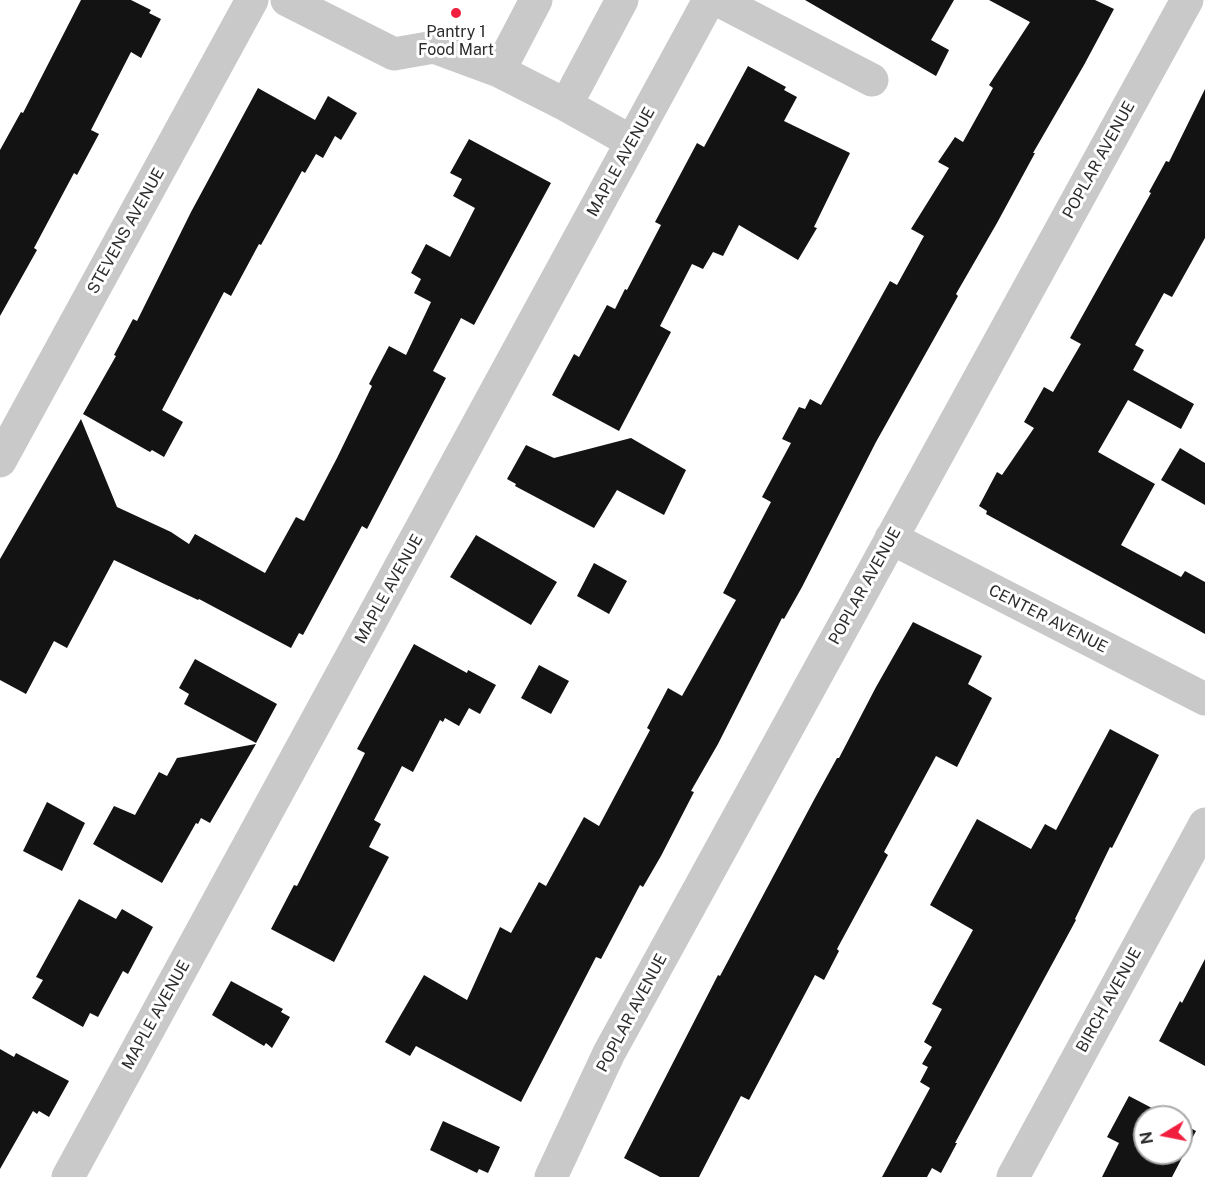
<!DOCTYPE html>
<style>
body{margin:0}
#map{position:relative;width:1205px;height:1177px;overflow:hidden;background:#fff;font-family:"Public Sans",sans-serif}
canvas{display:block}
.north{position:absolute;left:1133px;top:1105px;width:60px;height:60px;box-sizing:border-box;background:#fff;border:2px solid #ababab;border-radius:50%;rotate:260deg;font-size:16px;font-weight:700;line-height:24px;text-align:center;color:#2c2c2c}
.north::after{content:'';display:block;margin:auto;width:21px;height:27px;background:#f21e3e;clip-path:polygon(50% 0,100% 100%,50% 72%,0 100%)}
</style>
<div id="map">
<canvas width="1205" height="1177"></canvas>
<div class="north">N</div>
</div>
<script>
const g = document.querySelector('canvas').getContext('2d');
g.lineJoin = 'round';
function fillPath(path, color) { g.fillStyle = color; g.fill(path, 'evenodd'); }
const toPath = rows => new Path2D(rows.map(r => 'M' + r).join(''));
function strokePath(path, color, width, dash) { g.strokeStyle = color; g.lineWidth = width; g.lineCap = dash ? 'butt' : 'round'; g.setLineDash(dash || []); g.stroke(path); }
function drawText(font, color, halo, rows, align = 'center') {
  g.font = font + ' "Public Sans",sans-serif'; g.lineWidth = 6; g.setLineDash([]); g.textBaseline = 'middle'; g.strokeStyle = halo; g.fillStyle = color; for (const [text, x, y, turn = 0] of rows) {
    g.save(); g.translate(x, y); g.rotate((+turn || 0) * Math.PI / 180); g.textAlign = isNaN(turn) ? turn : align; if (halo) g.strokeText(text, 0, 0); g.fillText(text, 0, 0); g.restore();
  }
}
fillPath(toPath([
 [81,0,131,0,151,10,149,13,161,19,141,58,131,52,91,130,99,134,77,175,74,173,34,248,37,250,0,316,0,150,21,112,23,113],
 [805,0,954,0,931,40,949,50,936,76],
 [989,0,1095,0,1114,9,1084,65,1033,153,1035,153,997,223,956,294,958,296,876,442,802,587,784,619,782,618,718,744,691,791,694,792,661,856,643,887,640,885,601,959,596,957,521,1102,416,1046,410,1056,385,1042,424,975,467,1000,500,927,511,933,539,882,546,886,584,817,599,826,650,730,647,728,668,688,682,696,736,600,723,593,771,502,762,497,791,443,782,439,799,407,805,409,810,399,821,405,890,281,897,285,924,236,911,229,949,168,938,162,955,137,963,142,993,88,989,85,1030,22],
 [748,66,786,87,784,90,797,97,784,121,850,153,814,227,817,228,798,260,739,225,723,256,713,252,703,269,692,264,660,326,671,332,619,431,552,395,574,354,579,357,607,305,615,309,625,289,627,290,661,225,655,222,697,143,704,147],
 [258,88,315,120,328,96,357,113,341,140,335,136,323,158,316,154,305,173,302,171,261,245,259,244,231,296,224,292,162,410,183,422,164,457,152,450,150,452,83,414,116,356,114,355,133,319,137,321,191,212],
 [1205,89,1205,238,1172,297,1164,293,1135,345,1144,350,1133,370,1194,404,1181,429,1128,400,1098,452,1155,484,1121,545,1181,577,1185,571,1205,582,1205,634,986,514,987,511,979,506,997,472,1002,475,1034,428,1024,422,1044,387,1053,392,1081,344,1070,338,1151,193,1149,192,1166,161,1169,162],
 [469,139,551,183,474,325,461,318,433,371,446,378,367,529,362,526,303,635,299,633,291,648,199,599,198,600,114,560,67,648,54,641,26,694,0,680,0,559,81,419,117,507,171,532,189,544,195,534,265,573,296,517,304,521,337,458,372,386,369,384,389,346,406,355,431,302,414,293,421,279,411,273,426,244,450,257,475,208,453,196,462,179,450,173],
 [631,438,686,470,664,515,617,490,594,528,515,486,516,484,507,479,526,445,554,458],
 [1180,448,1205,463,1205,505,1161,480],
 [476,535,557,582,531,625,450,577],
 [594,563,627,581,609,614,577,596],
 [913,622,982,656,968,684,992,698,957,767,936,756,884,852,888,855,837,949,839,951,824,980,815,975,749,1100,741,1096,699,1177,660,1177,624,1158,718,975,720,976,815,798,837,758,839,758,876,687],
 [414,644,467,673,468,670,496,685,480,714,469,708,459,726,445,718,443,722,440,720,413,772,402,766,374,820,381,824,369,847,389,857,334,962,271,929,294,885,297,886,359,765,365,753,357,749],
 [195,659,277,704,256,743,184,704,189,694,179,688],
 [539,665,569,681,551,714,521,698],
 [1110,729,1159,755,1112,848,1110,847,1075,919,1076,920,955,1143,957,1143,941,1173,932,1168,927,1177,882,1177,930,1088,920,1082,928,1067,922,1064,932,1047,924,1042,942,1009,932,1004,973,930,930,905,977,819,1031,849,1045,824,1056,830],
 [256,744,210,823,201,818,198,824,196,823,162,883,93,844,114,806,135,815,159,772,167,776,177,758],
 [47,802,85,823,62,871,23,851],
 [79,899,116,919,122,909,153,927,128,974,123,971,98,1017,90,1013,83,1027,32,998,43,980,36,977],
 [1205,959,1205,1066,1159,1041,1180,1001,1182,1003],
 [231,981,283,1009,281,1012,290,1017,272,1048,266,1043,264,1046,212,1015],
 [0,1049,14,1057,16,1053,69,1081,49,1117,39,1111,37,1114,33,1111,0,1169],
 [1129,1096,1169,1117,1145,1117,1145,1153,1181,1153,1181,1123,1196,1131,1172,1177,1102,1177,1119,1143,1107,1137],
 [443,1121,500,1147,488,1173,479,1169,477,1173,430,1150]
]), '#131313');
strokePath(toPath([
 [287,0,394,54,434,47,499,71,566,105,632,142],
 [718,0,872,80],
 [499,71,536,0],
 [566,105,622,0],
 [0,461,252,0],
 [891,538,1205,699],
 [68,1177,709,0],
 [551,1177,609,1053,1187,0],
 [1013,1177,1205,824]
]), '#c9c9c9', 33);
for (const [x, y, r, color] of [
 [456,13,6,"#f21e3e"]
]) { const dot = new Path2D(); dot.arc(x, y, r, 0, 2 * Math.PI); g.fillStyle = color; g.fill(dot); strokePath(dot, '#fff', 2); }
drawText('16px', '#2c2c2c', '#fff', [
 ["Pantry 1",456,32],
 ["Food Mart",456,50]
]);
drawText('16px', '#2c2c2c', '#fff', [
 ["POPLAR AVENUE",1099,160,-61],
 ["MAPLE AVENUE",621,162,-61],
 ["STEVENS AVENUE",126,231,-61],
 ["POPLAR AVENUE",865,586,-61],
 ["MAPLE AVENUE",389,589,-61],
 ["CENTER AVENUE",1048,619,27],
 ["BIRCH AVENUE",1109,1000,-61],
 ["POPLAR AVENUE",632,1013,-62],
 ["MAPLE AVENUE",156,1015,-61]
]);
</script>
